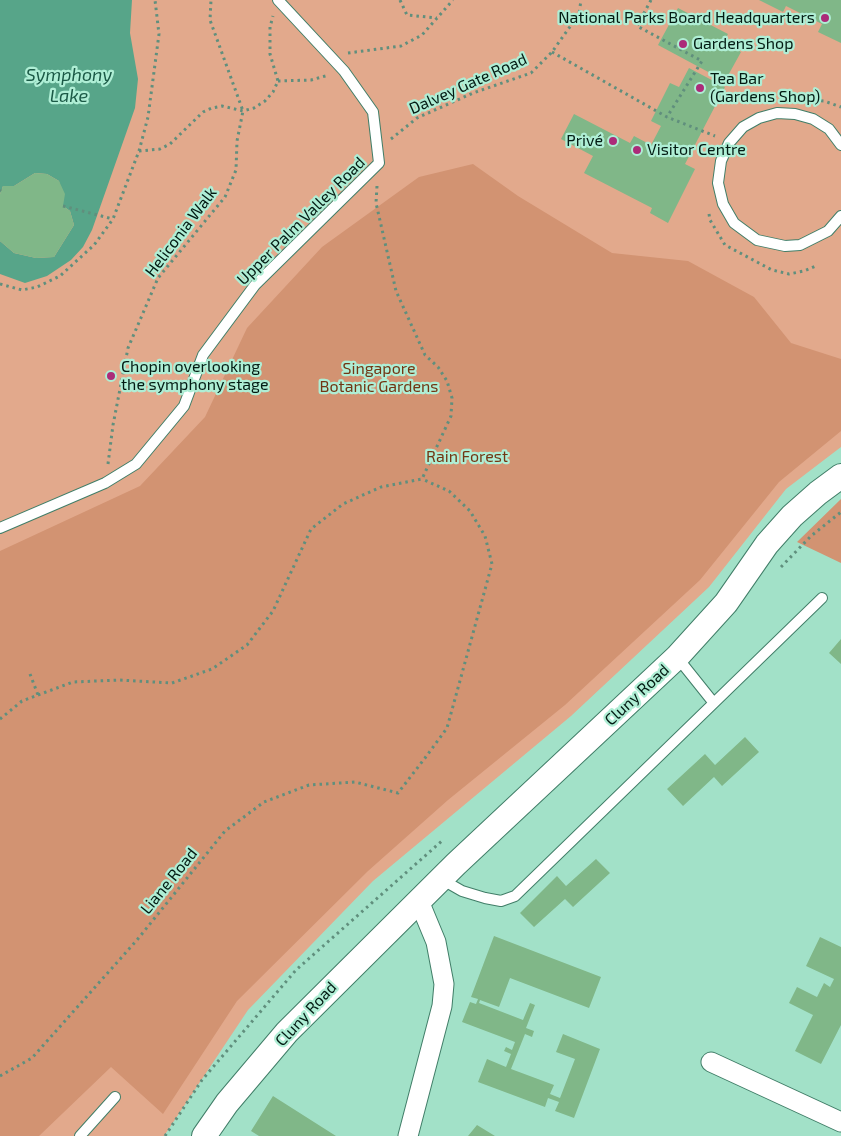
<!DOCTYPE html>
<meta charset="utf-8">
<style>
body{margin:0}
canvas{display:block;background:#a2e1c8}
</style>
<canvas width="841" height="1136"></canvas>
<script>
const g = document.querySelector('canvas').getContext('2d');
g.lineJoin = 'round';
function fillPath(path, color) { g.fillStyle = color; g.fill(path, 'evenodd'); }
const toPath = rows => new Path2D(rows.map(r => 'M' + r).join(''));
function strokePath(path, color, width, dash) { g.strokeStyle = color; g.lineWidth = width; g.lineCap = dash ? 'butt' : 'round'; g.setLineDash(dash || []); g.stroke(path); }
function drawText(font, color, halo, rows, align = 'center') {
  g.font = font + ' "Exo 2",sans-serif'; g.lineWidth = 4.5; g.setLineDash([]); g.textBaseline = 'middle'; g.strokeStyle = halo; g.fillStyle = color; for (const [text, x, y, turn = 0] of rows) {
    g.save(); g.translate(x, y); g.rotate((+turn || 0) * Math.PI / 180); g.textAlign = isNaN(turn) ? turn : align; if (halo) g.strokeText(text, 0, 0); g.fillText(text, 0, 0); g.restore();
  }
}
fillPath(toPath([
 [0,0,841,0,841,447,786,489,709,587,571,716,373,881,248,1010,164,1136,0,1136]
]), '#e2a98c');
fillPath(toPath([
 [473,164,518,196,612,253,688,261,754,297,791,343,841,359,841,431,779,482,700,580,565,705,448,800,368,871,237,1001,163,1114,111,1067,39,1136,0,1136,0,551,140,486,205,417,247,328,322,247,419,177],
 [841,499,841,563,797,542]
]), '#d29372');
fillPath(toPath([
 [0,0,132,0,130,33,138,79,135,108,92,230,83,247,71,260,47,276,25,283,0,274,0,241,14,253,36,258,54,257,74,225,70,211,63,206,59,181,47,174,35,173,14,186,3,186,0,194]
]), '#57a589');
fillPath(toPath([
 [759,0,841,0,841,43,818,32,822,24,786,6,783,12],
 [678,8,728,34,723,42,741,52,725,81,658,45],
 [689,68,725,87,685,164,695,169,668,223,650,213,652,208,584,173,593,156,561,139,574,114,630,143,634,136,651,145,661,126,651,121,670,83,679,87],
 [35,173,47,174,59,181,65,194,63,206,70,211,74,225,54,257,36,258,14,253,0,241,0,194,3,186,14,186],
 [841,639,841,664,829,653],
 [745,737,759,752,722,786,714,777,683,806,667,789,705,754,715,765],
 [596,859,610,873,573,907,565,899,534,927,520,913,557,876,566,886],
 [494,936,601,977,589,1008,510,978,499,1007,480,1000,479,1003,523,1020,530,1003,535,1005,526,1028,534,1031,532,1037,525,1034,511,1069,554,1085,550,1094,560,1098,575,1059,556,1052,563,1034,600,1049,574,1118,555,1111,559,1102,548,1098,545,1107,478,1082,487,1059,506,1067,511,1054,504,1051,506,1047,512,1050,515,1042,462,1022,470,1002,476,1004,478,999,471,997],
 [820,937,841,947,841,1025,821,1064,795,1051,813,1015,789,1003,797,987,817,997,824,983,830,987,834,979,806,966],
 [273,1096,336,1136,259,1136,251,1131],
 [477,1125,495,1136,468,1136]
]), '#80b788');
const service = toPath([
 [841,145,829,129,813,119,795,114,777,113,759,118,743,127,729,143,721,161,718,183,723,204,734,223,757,240,785,246,800,245,828,231,841,216],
 [0,528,105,483,136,464,184,406,203,355,255,285,379,163,373,112,344,71,278,0],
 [677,657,713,702],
 [441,879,462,891,485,898,501,901,515,896,822,598],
 [80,1136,115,1097]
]);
const minor = toPath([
 [711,1062,841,1122],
 [408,1136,442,1006,444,984,436,942,419,901]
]);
const tertiary = toPath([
 [204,1136,227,1103,287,1032,456,864,677,657,726,603,767,544,792,516,818,493,841,476]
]);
strokePath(service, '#417e68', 12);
strokePath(minor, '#417e68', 21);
strokePath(tertiary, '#417e68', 26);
strokePath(toPath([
 [400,0,407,15,437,18],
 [651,0,637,26,702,61,667,117],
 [552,52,667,117,715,136],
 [348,53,401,46,422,35,453,0],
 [278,81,311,80,329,75],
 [808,100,824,101,841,107],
 [391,139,417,118,473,93,531,73,552,52,579,14,581,0],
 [139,151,160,149,170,144,203,112,212,108,222,106,243,111,254,108,265,101,273,92,278,81,270,54,270,27,273,16],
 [377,186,376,203,396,291,425,355,438,367,447,381,452,398,451,416,422,479],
 [0,190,1,191],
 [63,206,113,219],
 [709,214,710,220,725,245,772,270,789,274,804,271,818,265],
 [0,284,22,290,37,287,60,276,94,245,113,219,139,151,148,117,159,34,155,0],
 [108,464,113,425,128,348,158,278,225,197,236,170,237,141,243,111,210,20,211,0],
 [781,567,811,536,841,512],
 [30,674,38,695],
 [0,719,22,701,73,682,120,680,172,683,212,669,247,645,273,611,311,529,343,504,381,487,422,479],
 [0,1076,32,1058,137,940,225,831,264,802,309,785,355,782,398,793,425,758,447,728,492,564,485,536,470,511,449,491,422,479],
 [165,1136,202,1080,296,970,443,840]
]), '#608f7d', 3, [2.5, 4]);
strokePath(service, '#fff', 10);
strokePath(minor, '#fff', 19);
strokePath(tertiary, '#fff', 24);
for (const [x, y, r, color] of [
 [825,18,5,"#ac2b79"],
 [683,44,5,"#ac2b79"],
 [700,88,5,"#ac2b79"],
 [613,141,5,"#ac2b79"],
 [637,150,5,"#ac2b79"],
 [111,376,5,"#ac2b79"]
]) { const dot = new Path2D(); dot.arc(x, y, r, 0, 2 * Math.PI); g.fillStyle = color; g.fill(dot); strokePath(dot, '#afeed5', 2); }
drawText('16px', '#031b13', '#afeed5', [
 ["National Parks Board Headquarters",815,18,"right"],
 ["Gardens Shop",693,44],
 ["Tea Bar",710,79],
 ["(Gardens Shop)",710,97],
 ["Privé",603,141,"right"],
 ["Visitor Centre",647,150],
 ["Chopin overlooking",121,367],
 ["the symphony stage",121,385]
], 'left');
drawText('16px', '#031b13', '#afeed5', [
 ["Dalvey Gate Road",468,84,-24],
 ["Upper Palm Valley Road",301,221,-45],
 ["Heliconia Walk",181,232,-53],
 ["Cluny Road",637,695,-43],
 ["Liane Road",169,881,-51],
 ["Cluny Road",306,1014,-47]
]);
drawText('16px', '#713613', '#afeed5', [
 ["Singapore",379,369],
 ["Botanic Gardens",379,387],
 ["Rain Forest",467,457]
]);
drawText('italic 18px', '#1b5946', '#afeed5', [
 ["Symphony",69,75],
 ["Lake",69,96]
]);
</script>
